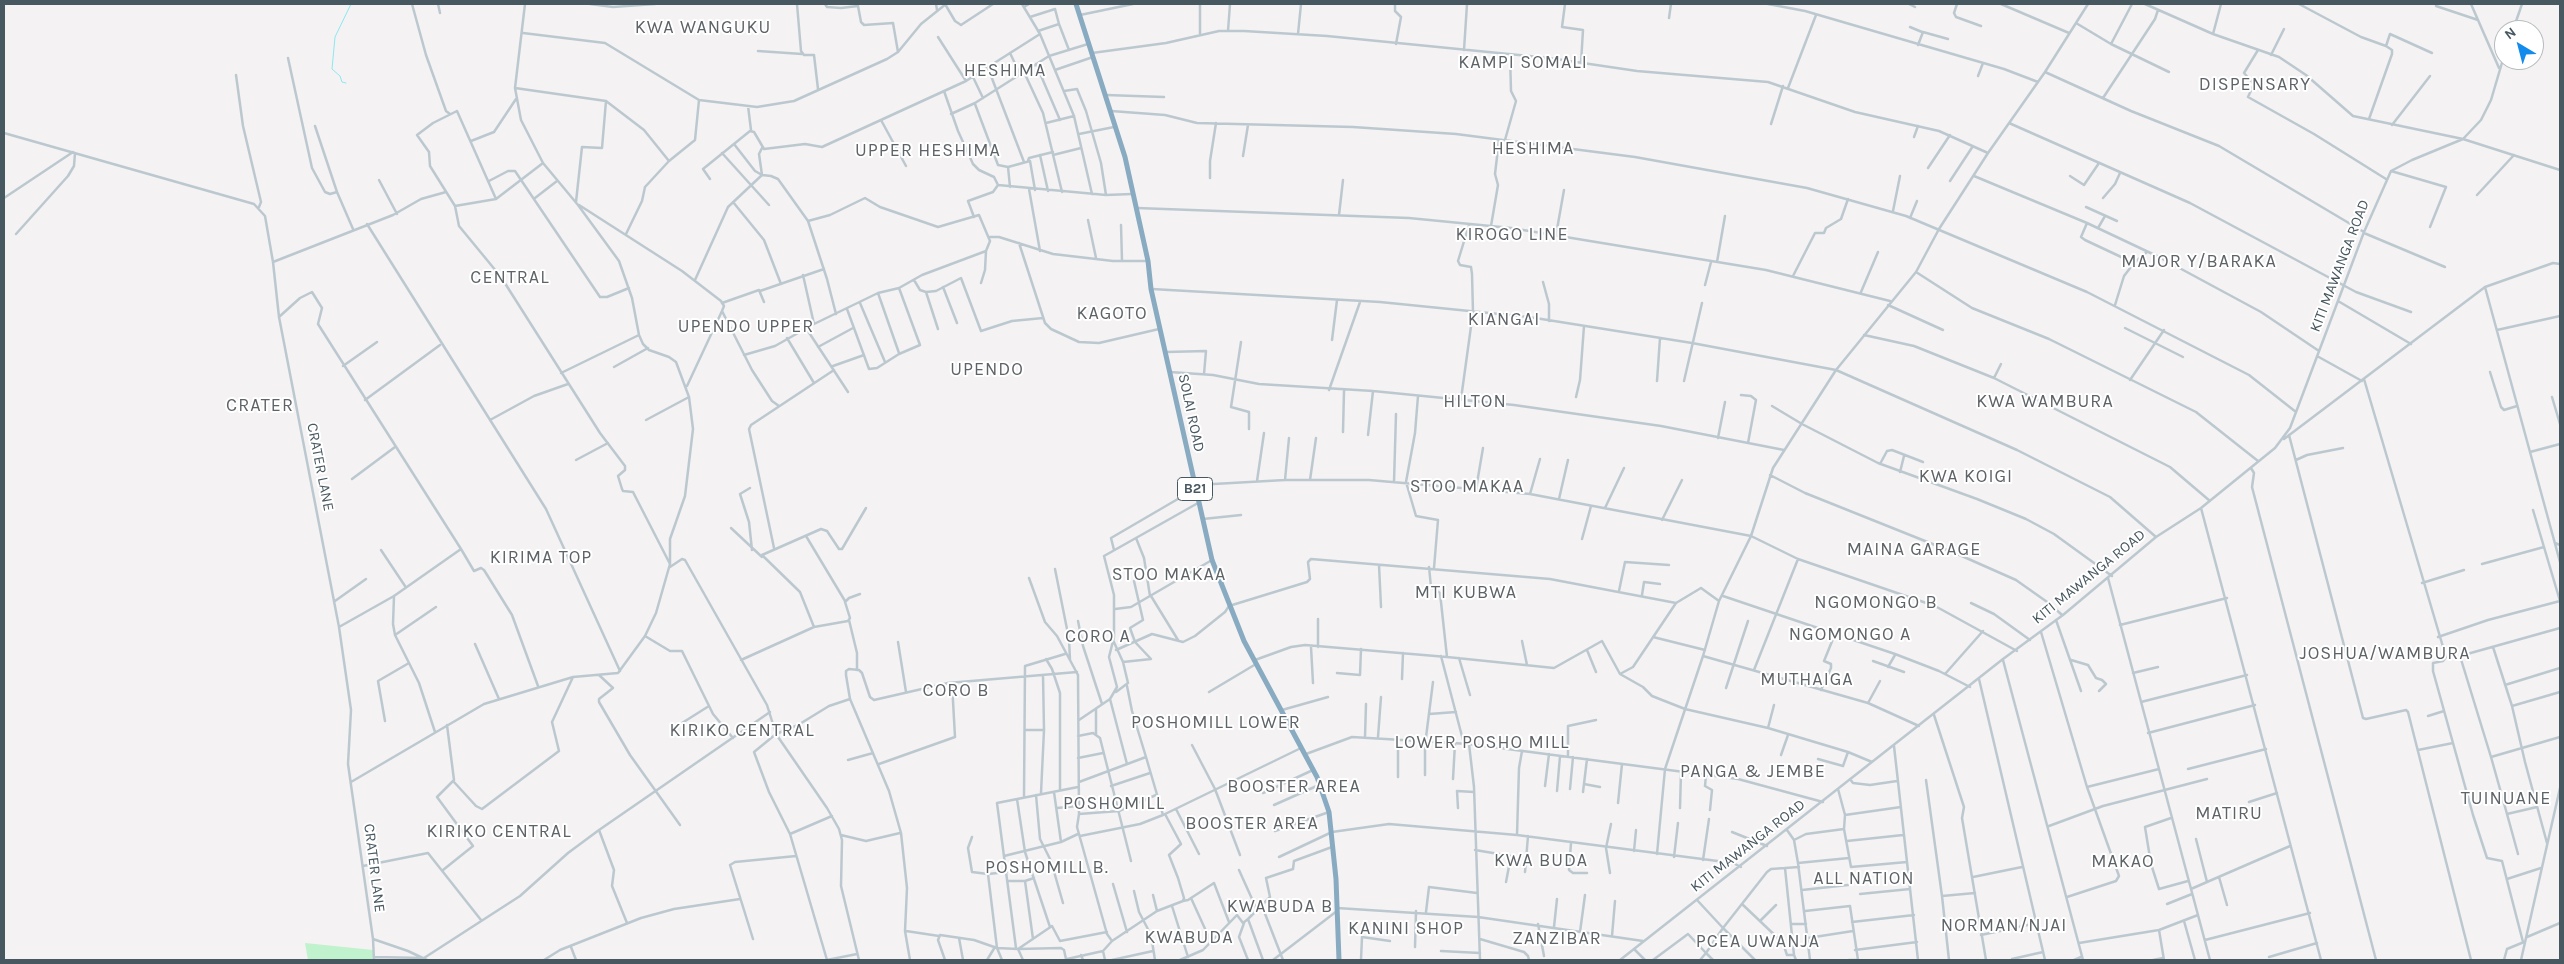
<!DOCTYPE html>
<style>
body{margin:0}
#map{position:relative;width:2564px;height:964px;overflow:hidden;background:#f4f2f2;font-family:Karla,sans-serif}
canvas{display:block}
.frame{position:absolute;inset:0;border:5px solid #485860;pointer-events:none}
.north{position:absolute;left:2494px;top:20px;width:50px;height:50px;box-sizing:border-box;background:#fff;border:1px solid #b6bcbf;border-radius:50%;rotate:323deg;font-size:14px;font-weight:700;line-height:20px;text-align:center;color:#485860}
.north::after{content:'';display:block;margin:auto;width:18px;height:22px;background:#138bed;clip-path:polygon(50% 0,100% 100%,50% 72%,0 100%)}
</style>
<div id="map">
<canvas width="2564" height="964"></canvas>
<div class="frame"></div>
<div class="north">N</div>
</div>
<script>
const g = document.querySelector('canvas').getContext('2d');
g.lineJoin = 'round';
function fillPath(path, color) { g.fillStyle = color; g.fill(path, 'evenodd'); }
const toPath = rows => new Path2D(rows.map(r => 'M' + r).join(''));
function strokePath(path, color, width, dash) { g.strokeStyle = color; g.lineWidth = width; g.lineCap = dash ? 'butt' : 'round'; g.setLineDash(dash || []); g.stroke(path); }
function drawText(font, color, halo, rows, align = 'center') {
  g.font = font + ' Karla,sans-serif'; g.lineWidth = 4; g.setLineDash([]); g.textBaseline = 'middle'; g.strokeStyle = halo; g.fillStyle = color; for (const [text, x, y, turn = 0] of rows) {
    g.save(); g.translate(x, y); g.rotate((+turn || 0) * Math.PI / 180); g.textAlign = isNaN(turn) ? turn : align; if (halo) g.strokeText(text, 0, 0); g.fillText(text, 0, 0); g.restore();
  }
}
fillPath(toPath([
 [305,943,373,950,374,960,308,960]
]), '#c0f2cd');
strokePath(toPath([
 [346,83,342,82,340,76,332,69,335,37,351,4]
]), '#8ce7f0', 1);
strokePath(toPath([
 [412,4,426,55,446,111,450,114],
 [438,4,440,13],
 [590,4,613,7,655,4],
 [797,4,801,51,804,55,814,55,818,89],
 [825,4,827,7,841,8,858,6,861,22,864,25,893,23,898,52],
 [936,4,937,10],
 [945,4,955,21,961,25,993,4],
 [1022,4,1040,34,1074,116,1092,194],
 [1200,4,1200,34],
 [1395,4,1395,11,1401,17,1396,44],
 [1565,4,1562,27,1583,30,1581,63],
 [1768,4,1805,11,2004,69,2038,82],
 [1909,4,1915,7],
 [1957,4,1954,13,1956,17,1981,26],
 [2001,4,2069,33],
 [2145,4,2213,34,2221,4],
 [2299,4,2361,37,2386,46],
 [2471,4,2499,68],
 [2436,6,2478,20],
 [1024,7,1029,4],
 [1080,15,1133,4],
 [1030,17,1055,9,1059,24],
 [1669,18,1671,4],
 [2076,23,2111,44,2169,72],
 [1910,27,1922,32],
 [2513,30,2522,4],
 [1038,31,1059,24,1069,50],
 [1228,31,1230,4],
 [523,33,605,43,699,100,757,107,794,101,887,59,898,52,921,24,946,4],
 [1298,34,1301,4],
 [2213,34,2279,57,2306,75,2353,116,2463,139,2560,170],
 [938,37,966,81],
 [2111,44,2132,4],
 [1918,45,1923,32,1948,39],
 [1464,50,1467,4],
 [2258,50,2244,73,2254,84,2248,97,2314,134,2386,179],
 [758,51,802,54],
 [1010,53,1020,74],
 [1092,53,1166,43,1219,31,1244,31,1327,36,1549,58,1637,71,1768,82,1855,112,1939,131,1988,153],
 [2271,55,2284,29],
 [288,58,312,168,325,192,330,194,337,192],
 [1036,64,1060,120],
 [988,68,1024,162],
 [1055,70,1093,57],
 [1024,72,1043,113,1062,192],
 [2045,72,2131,111,2219,146,2364,232],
 [236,75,243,126,261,202,259,207],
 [1978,76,1983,63],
 [973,77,983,98],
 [515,88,606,101,644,130,669,161],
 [1788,88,1816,15],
 [944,91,958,131,973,164,979,170,994,177,998,185,993,192,968,201,974,217],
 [1064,91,1077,89,1086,111,1101,163,1106,195],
 [1106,95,1164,97],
 [2103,98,2155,19,2158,10],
 [975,104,998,165,1008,167,1030,161,1035,190],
 [748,106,751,130],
 [1111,111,1165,115,1197,123,1353,127,1456,134,1635,157,1807,188,1906,216,2087,292,2249,375,2296,412],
 [951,114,975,103,1049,56,1088,44],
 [2369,119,2392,54,2392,50,2386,46,2390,34,2432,53],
 [881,120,906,166],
 [1046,123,1074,116],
 [2009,123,2190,203,2356,292,2411,312],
 [1771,124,1783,86],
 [2392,125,2430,76],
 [315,126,337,192,353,229],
 [4,133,254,204,265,216,273,262,279,317,339,627,351,710,348,764,373,939,408,951,427,960],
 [1079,134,1114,127],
 [1914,137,1918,126],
 [1505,140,1516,101,1511,91,1510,55],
 [471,141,494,132,516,99],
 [734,144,755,171,762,175],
 [722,153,769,205],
 [1040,155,1048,191],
 [1053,155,1081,148],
 [1243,156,1248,125],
 [1028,161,1029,158,1053,152],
 [1008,167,1010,187],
 [1928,168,1950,135],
 [2391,171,2446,187,2430,227],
 [762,175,759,154,762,148],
 [1974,176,2087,223,2159,257,2261,312,2319,351],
 [2070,176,2084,185,2099,163],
 [1210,178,1210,161,1216,123],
 [710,179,703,169,750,131,754,132,764,149,805,144,822,147,966,81,1040,34],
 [379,180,397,214],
 [489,181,508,171,515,171,600,297,607,297,629,288],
 [1950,181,1973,146],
 [998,185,1106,195,1132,194],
 [1029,189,1040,251],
 [2477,195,2514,155],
 [4,198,73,152],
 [535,198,557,181],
 [2103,198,2115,184,2120,173],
 [496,199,457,111,433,123,417,135,429,152,430,166,455,206,459,226,501,277,600,433,625,466,625,470,618,476,622,489,623,491,633,492,670,564],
 [576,202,582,147,602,148,606,101],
 [733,202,764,240,781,284],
 [579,205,682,271,721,301,724,306,722,311,752,370,772,401,779,406],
 [455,206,496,199,543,163],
 [2086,207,2117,221],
 [1137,208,1409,218,1511,228,1766,270,1890,301],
 [1893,211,1900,176],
 [1339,215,1343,180],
 [1910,218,1917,201],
 [1088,220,1096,258],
 [808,221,830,215,865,198,880,207,938,227,979,215,990,241,986,251,985,270,981,283],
 [2087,223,2081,237,2085,240,2134,263,2147,252],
 [367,224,546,509,620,671],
 [1121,225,1122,261],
 [1491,226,1498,185,1495,174,1499,140],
 [2098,228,2105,216],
 [2364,233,2445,267],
 [16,234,68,176,74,166,75,153],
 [626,234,642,201,645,187,669,161,695,140,699,100],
 [1556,235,1564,190],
 [990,237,999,237,1053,254,1113,261,1148,261],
 [1019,243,1045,323,1051,329,1079,342,1099,343,1159,329],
 [273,262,393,215,421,199,446,192],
 [1717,262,1725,216],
 [1916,272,1972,308,2049,339,2196,412,2258,461],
 [803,275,814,324],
 [1793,276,1815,233,1824,233,1826,228,1841,219,1848,199],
 [695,280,728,207,762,175,771,176,778,179,808,221,827,279,836,314],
 [914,280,920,290,926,292,936,291,961,278,981,331,1012,321,1043,318],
 [1543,282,1549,304,1549,321],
 [1705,285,1711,262],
 [943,287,957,323],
 [2485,287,2560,562],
 [1152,289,1380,302,1529,317,1692,343,1836,370,2017,450,2110,497,2156,537],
 [760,291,824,269],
 [926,292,938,329],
 [1861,292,1878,252],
 [878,293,899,353],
 [2338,301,2411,344],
 [722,303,759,290,764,302],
 [860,303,885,362],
 [1888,305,1943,330],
 [2115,305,2124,276,2134,263],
 [847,309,869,369,877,368,899,354,920,345,899,288],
 [279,317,300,298,312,292,322,308,318,324,461,549],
 [806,328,848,392],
 [2125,328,2183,357],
 [2497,330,2560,316],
 [1864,335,1914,346,1994,378,2001,364],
 [787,338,814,383],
 [1332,340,1337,300],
 [1241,342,1231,407,1249,412,1249,429],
 [818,347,853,328],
 [1166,352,1206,351,1204,374],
 [744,355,775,346,814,324,878,293,899,288,922,275,986,251],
 [2317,356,2362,381],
 [343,366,377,342],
 [833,366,864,355],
 [614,367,648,348],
 [1170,372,1213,375,1259,384,1373,391,1514,405,1661,426,1784,450],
 [2490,372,2501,407,2504,410,2517,406],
 [561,373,639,335],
 [1994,378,2170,467,2210,501],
 [2364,379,2446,657,2443,661,2433,663,2433,671,2473,815,2487,858,2502,861,2523,942],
 [2130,380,2164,330],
 [1657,381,1660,338],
 [1684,381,1702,303],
 [687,386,722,311],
 [1329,390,1360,302],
 [1741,395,1751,396,1756,400,1748,443],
 [1418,396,1415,433,1406,482,1416,516,1438,520,1434,568],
 [1576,397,1580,380,1584,326],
 [2552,397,2560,424],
 [1461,399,1473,312,1472,274,1471,267,1460,265,1458,261,1469,225],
 [365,400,440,345],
 [1772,406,1802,424,1878,463,1977,499,2026,519,2054,534,2112,576],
 [490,420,534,396,568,384],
 [646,420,689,397],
 [1343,432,1344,391],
 [1368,435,1373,391],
 [2289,435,2363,718,2366,719,2406,710,2408,712,2471,960],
 [1718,438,1725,402],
 [2284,439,2485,287,2553,263,2560,264],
 [2530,452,2560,444],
 [576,460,608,443],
 [2296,460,2307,455,2343,448],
 [1880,464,1887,451,1892,450,1923,462],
 [2251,468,2254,473,2252,487,2376,960],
 [1900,472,1904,456],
 [1770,475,1805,493,1955,553,2016,580,2050,604,2062,615],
 [352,479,395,447],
 [1285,480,1289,438],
 [1310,480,1316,438],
 [1257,481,1264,433],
 [1394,482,1396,414],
 [1196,485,1285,480,1369,480,1530,494,1751,536,1798,559],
 [750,488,740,494,749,522,752,550],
 [1476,489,1483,448],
 [1530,494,1540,459],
 [1559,499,1568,460],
 [1605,508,1624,468],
 [2201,508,2321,960],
 [1203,519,1241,515],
 [1662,520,1682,480],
 [731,528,762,557],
 [806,536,845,601],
 [1136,538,1144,558,1150,596],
 [1582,539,1591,506],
 [2555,543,2560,545],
 [774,548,749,429,751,425,834,370],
 [381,550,405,586],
 [1114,550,1111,538,1195,489],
 [2482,564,2544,547],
 [1379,565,1381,607],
 [670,567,682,559,685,560,767,705,776,734,827,808,839,829,842,840,841,886,859,960],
 [1429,567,1431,587,1440,593,1447,657],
 [1055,569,1069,639,1070,660],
 [1029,578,1045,622,1057,636,1078,675,1079,814,1077,827,1107,934,1112,941],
 [2108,578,2210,960],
 [2422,583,2464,570],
 [1619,591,1625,562,1669,565],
 [1642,595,1644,582,1660,584],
 [394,596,393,624,395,635,419,683,435,732],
 [1151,596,1178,640],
 [1723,596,1895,654,1939,671,1970,687],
 [335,601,366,579],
 [1971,603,1994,614,2030,640],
 [1115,609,1131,607,1212,560],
 [1318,619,1318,647],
 [849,620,857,653,857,670],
 [2056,620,2081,691],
 [1078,621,1083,646,1102,704],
 [2120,625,2227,598],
 [339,627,394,596,461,549,474,571,481,568,484,570,512,615,538,686],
 [814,627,800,592,762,555,821,529,827,531,839,549,842,549,866,508],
 [2041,632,2087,787,2119,876,2116,881,2067,897],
 [395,635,436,607],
 [645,636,670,651,682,651,713,714,733,738],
 [1653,637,1705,650],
 [2438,637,2488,620,2560,601,2533,510],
 [1113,640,1123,662,1128,683,1116,692],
 [1522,641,1527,665],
 [898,642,906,692],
 [475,644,499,699],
 [1311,647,1313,683],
 [2493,647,2512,706,2525,762,2547,843],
 [1116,650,1152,634,1183,642,1195,636,1225,612,1229,606,1307,582,1310,579,1308,562,1311,559,1550,579,1676,603,1701,588,1719,601],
 [1587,650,1596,672],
 [1441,656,1464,744],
 [1703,656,1868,703,1919,726],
 [1459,658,1470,695],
 [1046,659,1052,669,1060,693,1060,789],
 [741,660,814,627,848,621,850,618,845,602,849,598,860,594],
 [1255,660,1291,647,1305,645,1447,657,1554,668,1602,641,1620,674,1643,687,1652,696,1685,709,1768,728,1848,752,1872,762],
 [2003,660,2083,960],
 [2071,660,2088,665,2096,678,2102,680,2106,684,2099,691],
 [1873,661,1904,672],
 [1123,662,1151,659,1135,642,1130,628,1143,620,1134,581],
 [1888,667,1895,655],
 [1754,670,1798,559,1935,606,2017,651],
 [1337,673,1360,675,1361,649],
 [2133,673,2158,667],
 [1620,674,1633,667,1676,603],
 [1945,674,1983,631],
 [599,675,613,688,599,699,599,702,630,755,680,825],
 [1402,679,1403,653],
 [1979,679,2045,960],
 [2505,685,2560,668],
 [1726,688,1748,621],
 [1821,690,1831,668,1831,664,1824,661,1835,634],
 [1209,692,1256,664],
 [850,699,889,791,901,833,907,888,905,931,910,960],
 [1110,699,1127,764],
 [2141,702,2247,675],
 [1868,703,1880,681],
 [2512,706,2560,692],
 [1096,709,1096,734],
 [1282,710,1328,697],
 [1429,714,1456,712],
 [1934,715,1964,807,1962,818,1986,960],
 [2428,716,2444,711],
 [1079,720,1110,699,1117,687,1109,657,1114,637,1114,595,1104,556,1198,503],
 [385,721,378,681,409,663],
 [682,723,709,706],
 [1768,728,1774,705],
 [1025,730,1044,730,1043,675],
 [2148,733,2255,705],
 [1078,736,1093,733,1100,738,1131,861],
 [1365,737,1366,704],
 [1378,737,1381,697],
 [1469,744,1474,787,1480,960],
 [1192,745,1215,789,1240,855],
 [1894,746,1918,960],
 [2418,750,2453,743],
 [1306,754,1352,737,1469,744,1738,779,1823,802],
 [1781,755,1788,735],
 [1146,757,1163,815],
 [1568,757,1568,726,1596,720],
 [2491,757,2460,656,2560,628],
 [1078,758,1103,753],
 [1818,759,1843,766,1848,752],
 [848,760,873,753],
 [879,764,955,737,952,683],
 [2188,769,2266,749],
 [1425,775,1425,745,1433,682],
 [1706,775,1705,786,1712,790,1710,810],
 [1398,777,1398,739],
 [1453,779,1455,743],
 [1850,779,1853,783,1870,785,1897,781],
 [1926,780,1942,896],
 [351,782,484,704,573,677,618,673,645,636,656,613,670,564,670,539,685,496,693,429,689,397,676,362,669,357,649,350,643,344,639,335,632,298,619,261,578,205,543,163,521,120,515,88,525,4],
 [454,782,476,806,482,809,559,751,552,722,573,677],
 [1079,782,1146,757,1132,711,1127,686],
 [1584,784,1600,787],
 [1111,786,1150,773],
 [1545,786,1549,754],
 [2087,787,2159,769],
 [1570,789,1573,757],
 [1838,789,1845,815,1901,807],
 [1557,791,1560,756],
 [1054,792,1061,842],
 [1583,792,1587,759],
 [1041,793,1044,730],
 [1263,793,1313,770],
 [1036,795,1040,839,1051,861,1063,903],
 [1024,796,1025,666,1065,654],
 [1017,799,1025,852,1050,927],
 [2249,802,2277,793],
 [1618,803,1622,764],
 [1274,805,1319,785],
 [2537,807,2507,814,2491,757,2560,737],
 [1057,808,1078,806],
 [1458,808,1457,791,1474,792],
 [1680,808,1681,772],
 [1176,809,1199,854],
 [1079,814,1119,811,1156,795],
 [2507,814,2518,854],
 [1845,815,1844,829,1851,867,1907,862],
 [2171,818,2145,827,2151,864,2159,889,2188,881],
 [2049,826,2103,806,2207,779],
 [599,830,614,870,612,886,627,923],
 [1787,830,1794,840,1798,863,1849,858],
 [1275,831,1329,812],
 [1732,832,1767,846],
 [790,834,832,816],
 [841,835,866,841,900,833],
 [1517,835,1519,768,1522,751],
 [1080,836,1140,824,1163,815,1301,748],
 [972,837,968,848,972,872,988,874,1007,872],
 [1794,840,1806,834,1844,829],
 [1847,841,1903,835],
 [1571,843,1569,870,1573,873,1587,873],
 [1475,850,1511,856,1506,882],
 [1634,851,1636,830],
 [1657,854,1665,769,1703,656,1719,601,1751,536,1773,468,1836,370,1916,272,1939,229,1988,153,2045,72,2088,4],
 [1004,856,1061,842,1078,834],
 [1279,857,1332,832,1389,824,1517,835,1733,863,1741,867],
 [1674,857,1678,823],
 [1703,860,1709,819],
 [1798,863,1810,960],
 [363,866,428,853,481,920],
 [1785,868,1794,955],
 [443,870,473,846,437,797,454,780,447,725],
 [1239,870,1257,910],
 [1525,872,1528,836],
 [1610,873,1606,848,1611,824],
 [988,874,997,948,1002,960],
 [1973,877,2022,867],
 [2219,877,2227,905],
 [2507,879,2541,868],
 [1008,881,1025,881,1034,878],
 [1025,881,1033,939],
 [2207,882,2290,846],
 [1113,884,1127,932],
 [2191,889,2207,882,2196,839],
 [1802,890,1848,885],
 [1134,891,1139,912,1151,935,1155,960],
 [1860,894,1910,889],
 [1153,895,1157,911],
 [1191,898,1211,942],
 [1697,900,1723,928,1706,953,1713,960],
 [1183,901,1188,900,1214,883,1229,922],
 [1742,904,1783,943,1787,955,1794,955,1796,960],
 [2167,904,2192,894],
 [1172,906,1188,957],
 [1262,906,1283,960],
 [1337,908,1478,917,1643,941],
 [1805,911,1850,906,1858,960],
 [1426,912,1429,887,1477,893],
 [1248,919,1263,960],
 [1761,920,1776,905],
 [2184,921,2195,960],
 [1852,922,1914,915],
 [1244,923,1239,937,1248,960],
 [1538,924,1544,956],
 [1792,924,1806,924],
 [1554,927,1557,899],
 [2159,930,2164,960],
 [906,931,939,936],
 [1580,932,1585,895],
 [1981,935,2037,923],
 [1612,936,1615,901],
 [2527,937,2560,923],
 [959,938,963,960],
 [1808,938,1853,931],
 [373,939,374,960],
 [753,939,730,865,735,862,796,856],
 [1480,939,1524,952,1528,956,1529,960],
 [2205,940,2310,913],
 [2079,943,2159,930,2198,915],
 [571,947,576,960],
 [1415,947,1416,911],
 [1016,948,997,803,1078,787],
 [1634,949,1645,960],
 [1855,950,1917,942],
 [1103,951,1105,960],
 [1441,951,1480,953],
 [1081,955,1083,960],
 [374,957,424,958,520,896,568,853,599,830,770,712],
 [2269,957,2317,943],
 [1067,959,1103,951,1112,941,1157,911,1183,901,1184,898,1178,878,1169,855,1181,844,1165,814],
 [2012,959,2043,952],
 [544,960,560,950,641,918,674,909,740,899],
 [827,960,790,834,769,792,754,752,776,734,798,725,829,706,850,699,846,675,846,671,849,669,859,670,862,673,870,697,874,700,948,683,1077,672],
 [827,960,857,954],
 [945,960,938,940,940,935,974,940,997,948,1018,949,1052,926,1060,941,1107,932],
 [987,960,995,947],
 [1023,960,1018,949,1061,948,1064,950,1066,959],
 [1112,960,1153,951],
 [1180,960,1203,950,1237,915,1243,923,1248,919,1270,897,1266,878,1293,869,1294,861,1332,847],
 [1273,960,1337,911],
 [1361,960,1362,937,1390,941],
 [1620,960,2003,659,2063,615,2156,537,2201,508,2275,448,2290,428,2364,232,2391,171,2412,160,2463,139,2481,120,2491,100,2504,56],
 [1653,960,1688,934,1706,953,1700,960],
 [1755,960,1723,928,1767,872,1771,869,1799,867],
 [1849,960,1858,960],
 [1949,960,1942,896,1975,893],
 [2074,960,2081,957],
 [2153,960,2163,958],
 [2504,960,2507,949,2524,942],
 [2521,960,2560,788]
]), '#bcc8cf', 2.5);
strokePath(toPath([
 [1076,4,1125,157,1148,261,1151,289,1212,560,1244,641,1317,777,1329,812,1336,879,1339,960]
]), '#88abc2', 5);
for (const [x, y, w] of [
 [1195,489,35]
]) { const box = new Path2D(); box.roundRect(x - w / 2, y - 11.5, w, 23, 4); g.fillStyle = '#fff'; g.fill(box); strokePath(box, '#485860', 1); }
drawText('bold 14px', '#485860', null, [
 ["B21",1195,489]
]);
drawText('15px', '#485860', '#fff', [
 ["KITI MAWANGA ROAD",2340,266,-69],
 ["SOLAI ROAD",1191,413,78],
 ["CRATER LANE",320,467,79],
 ["KITI MAWANGA ROAD",2089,577,-39],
 ["KITI MAWANGA ROAD",1748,846,-38],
 ["CRATER LANE",374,868,83]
]);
g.letterSpacing = '1px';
drawText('18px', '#5e6367', '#fff', [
 ["KWA WANGUKU",703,28],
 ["KAMPI SOMALI",1523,63],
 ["HESHIMA",1005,71],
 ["DISPENSARY",2255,85],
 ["HESHIMA",1533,149],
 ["UPPER HESHIMA",928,151],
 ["KIROGO LINE",1512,235],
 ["MAJOR Y/BARAKA",2199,262],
 ["CENTRAL",510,278],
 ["KAGOTO",1112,314],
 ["KIANGAI",1504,320],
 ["UPENDO UPPER",746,327],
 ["UPENDO",987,370],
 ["HILTON",1475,402],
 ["KWA WAMBURA",2045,402],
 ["CRATER",260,406],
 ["KWA KOIGI",1966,477],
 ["STOO MAKAA",1467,487],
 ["MAINA GARAGE",1914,550],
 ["KIRIMA TOP",541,558],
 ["STOO MAKAA",1169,575],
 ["MTI KUBWA",1466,593],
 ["NGOMONGO B",1876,603],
 ["NGOMONGO A",1850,635],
 ["CORO A",1098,637],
 ["JOSHUA/WAMBURA",2385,654],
 ["MUTHAIGA",1807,680],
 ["CORO B",956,691],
 ["POSHOMILL LOWER",1216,723],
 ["KIRIKO CENTRAL",742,731],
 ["LOWER POSHO MILL",1482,743],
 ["PANGA & JEMBE",1753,772],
 ["BOOSTER AREA",1294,787],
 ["TUINUANE",2506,799],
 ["POSHOMILL",1114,804],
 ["MATIRU",2229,814],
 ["BOOSTER AREA",1252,824],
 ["KIRIKO CENTRAL",499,832],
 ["KWA BUDA",1541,861],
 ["MAKAO",2123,862],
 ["POSHOMILL B.",1047,868],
 ["ALL NATION",1864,879],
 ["KWABUDA B",1280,907],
 ["NORMAN/NJAI",2004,926],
 ["KANINI SHOP",1406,929],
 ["KWABUDA",1189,938],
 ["ZANZIBAR",1557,939],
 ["PCEA UWANJA",1758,942]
]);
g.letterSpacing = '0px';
</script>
